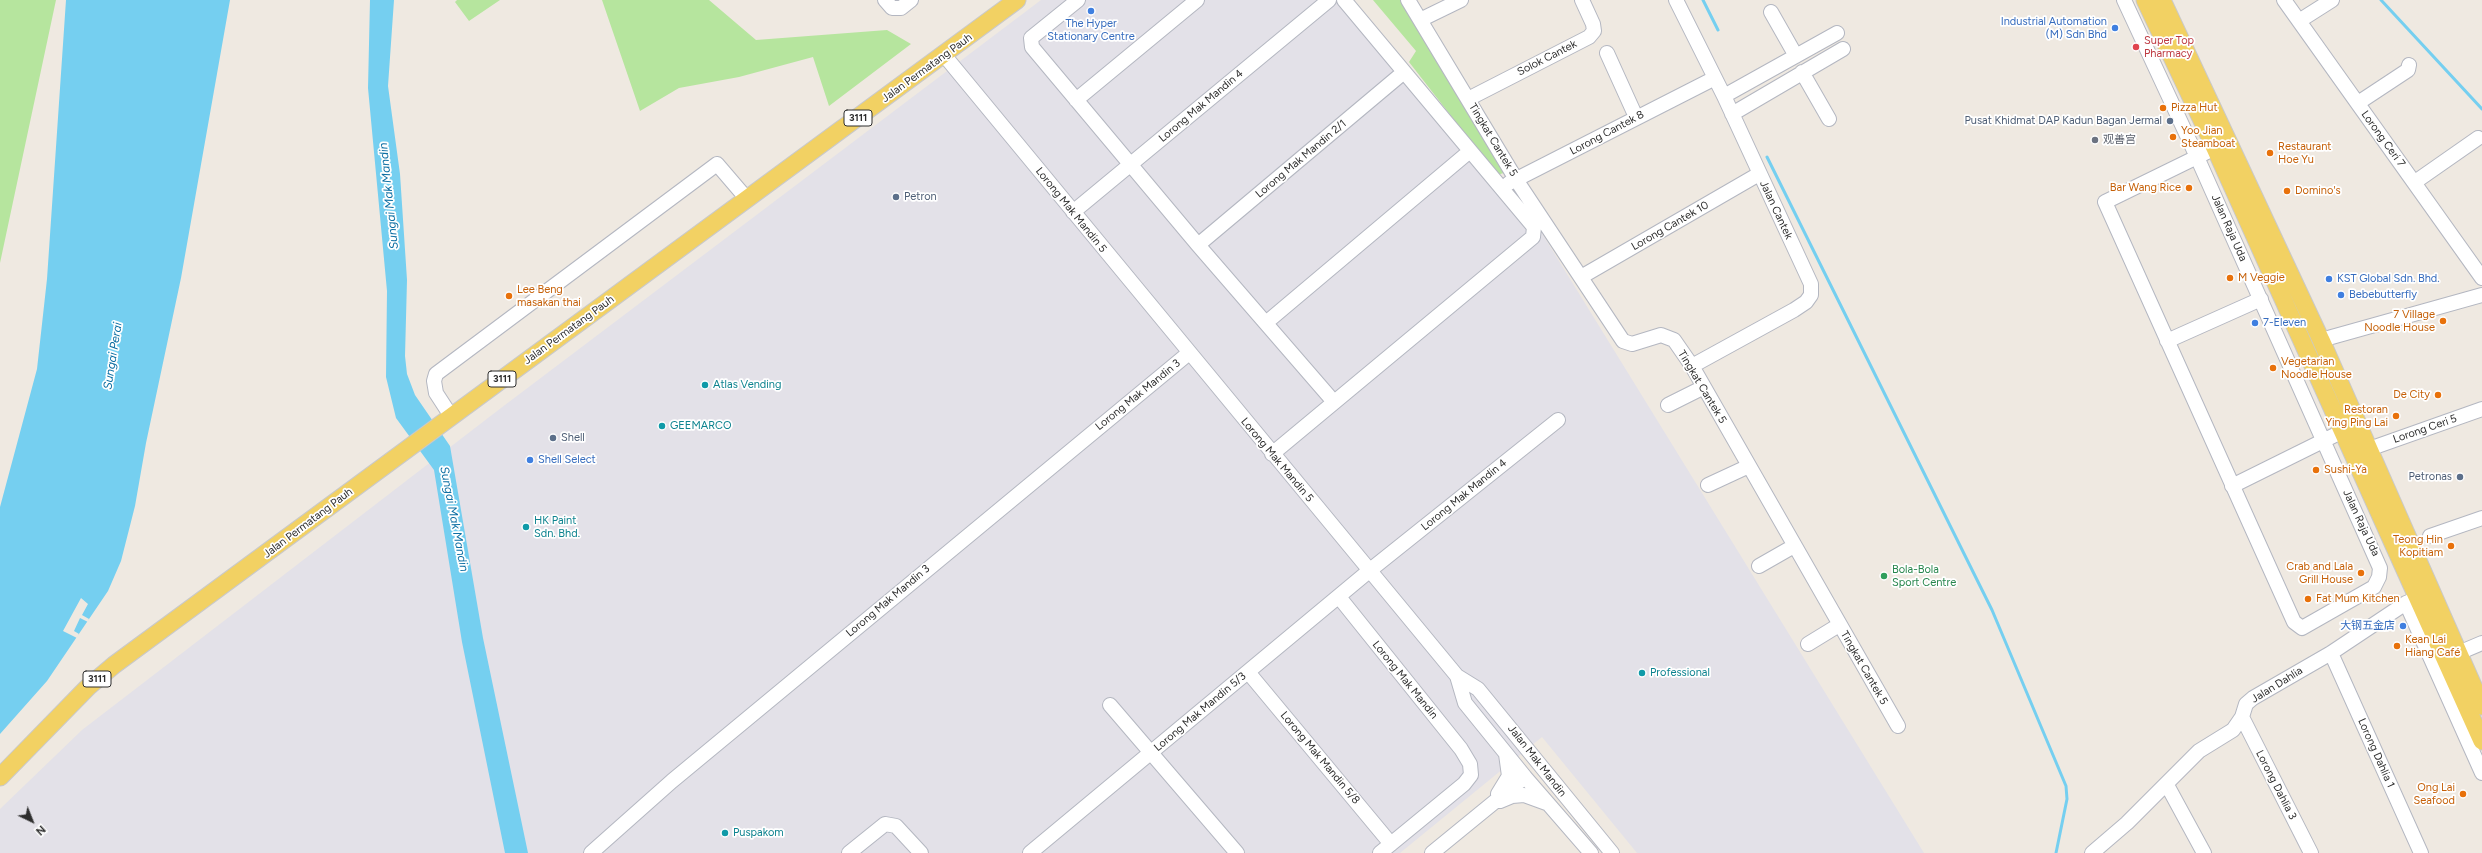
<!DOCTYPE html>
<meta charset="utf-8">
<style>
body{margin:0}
#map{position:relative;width:2482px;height:853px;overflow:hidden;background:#efe9e1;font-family:Figtree,sans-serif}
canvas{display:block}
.north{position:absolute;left:12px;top:801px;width:40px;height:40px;-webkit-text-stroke:3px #fff;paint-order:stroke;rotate:137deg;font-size:11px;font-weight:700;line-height:16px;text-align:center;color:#2e2e2e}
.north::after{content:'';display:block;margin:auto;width:14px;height:18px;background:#2e2e2e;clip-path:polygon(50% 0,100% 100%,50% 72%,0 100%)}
</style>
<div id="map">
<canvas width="2482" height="853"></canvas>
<div class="north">N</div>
</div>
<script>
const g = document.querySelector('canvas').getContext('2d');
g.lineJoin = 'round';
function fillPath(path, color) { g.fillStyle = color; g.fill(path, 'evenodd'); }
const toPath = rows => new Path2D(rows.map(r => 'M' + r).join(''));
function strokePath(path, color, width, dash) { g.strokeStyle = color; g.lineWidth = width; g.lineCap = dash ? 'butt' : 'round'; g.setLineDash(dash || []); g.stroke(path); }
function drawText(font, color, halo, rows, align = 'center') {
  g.font = font + ' Figtree,"Noto Sans SC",sans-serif'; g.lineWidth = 3.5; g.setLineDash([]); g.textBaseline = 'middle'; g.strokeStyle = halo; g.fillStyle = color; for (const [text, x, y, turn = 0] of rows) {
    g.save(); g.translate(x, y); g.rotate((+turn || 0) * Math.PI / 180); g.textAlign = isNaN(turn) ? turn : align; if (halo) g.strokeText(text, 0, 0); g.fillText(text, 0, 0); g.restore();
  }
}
fillPath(toPath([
 [1041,0,1346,0,1538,227,1924,853,1637,853,1542,737,1400,853,0,853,0,809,82,730,501,408]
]), '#e3e1e8');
fillPath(toPath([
 [0,0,56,0,0,263],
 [457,0,500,0,469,21,455,2],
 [602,0,709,0,756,40,887,30,911,44,829,106,813,57,739,77,679,88,640,111],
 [1373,0,1403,0,1507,172,1497,175,1409,62,1416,51]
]), '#b6e59e');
fillPath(toPath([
 [66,0,230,0,181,278,146,443,135,506,121,561,108,591,47,681,0,734,0,507,37,369,47,279],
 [370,0,394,0,388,86,400,174,407,280,405,356,407,374,415,395,450,446,483,638,528,853,505,853,462,642,434,470,396,418,386,377,387,291,368,88]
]), '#75cff0');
fillPath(toPath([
 [81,598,88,604,82,615,89,619,88,622,80,618,74,631,79,634,77,638,63,631]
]), '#efe9e1');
strokePath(toPath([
 [1703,0,1718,30],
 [2381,0,2482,109],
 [1767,157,1992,610,2066,786,2067,799,2056,853]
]), '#75cff0', 3);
const minor = toPath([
 [885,0,892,8,901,8,911,0],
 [1078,0,1031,38,1032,47,1198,245,1334,402],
 [1408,0,1517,181,1623,341,1632,344,1661,335,1674,340,1692,366,1898,726],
 [1676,0,1724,96,1811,284,1811,295,1806,302,1794,310,1692,366],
 [2124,0,2197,157,2380,568,2379,577,2374,587,2302,628,2294,622,2105,202,2150,180,2197,157,2215,148],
 [2284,0,2482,278],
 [1771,12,1796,56],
 [1420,20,1461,0],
 [2299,21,2332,0],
 [1607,53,1636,117],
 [944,55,1457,676,1465,703,1525,777,1591,853],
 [1802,72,1829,119],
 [1724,96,1837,33],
 [1468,99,1589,37,1594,31,1593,24,1582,0],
 [1076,100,1197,0],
 [2358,103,2408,70,2409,65],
 [1732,114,1843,49],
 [2415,182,2478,138],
 [1509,183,1715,78],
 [1073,212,1329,0],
 [1198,245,1404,72],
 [1581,277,1759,174],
 [1267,322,1470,151],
 [2321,340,2482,295],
 [2167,341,2261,299],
 [1668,405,1704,387],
 [451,416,436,393,434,381,436,374,717,164,747,199],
 [2369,449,2482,409],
 [1272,454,1533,237,1534,227,1344,0],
 [1708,485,1749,466],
 [2232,486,2341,432],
 [2430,536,2482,518],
 [1759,566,1794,546],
 [1339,597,1461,749,1470,764,1471,775,1464,784,1380,853],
 [2406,603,2482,773],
 [1808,644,1839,625],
 [2331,653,2421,853],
 [2449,657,2482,643],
 [1248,672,1391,844],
 [1457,676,1478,689,1612,853],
 [1110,705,1237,853],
 [2242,717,2311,853],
 [2167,785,2204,853],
 [1498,794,1509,776,1506,754],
 [1500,801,1512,796,1524,795,1546,803],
 [591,853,672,781,1189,353],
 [849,853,885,824,896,826,921,853],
 [1030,853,1369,571,1558,420],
 [1432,853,1525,777],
 [2092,853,2127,823,2199,751,2233,730,2242,717,2246,704,2253,698,2331,653,2406,603,2427,594]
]);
const major = toPath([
 [2145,0,2215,148,2482,741],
 [2162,0,2321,340,2482,706],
 [0,777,88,687,114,665,1017,0]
]);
strokePath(minor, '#b4b7c1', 16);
strokePath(major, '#c9c9c9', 19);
strokePath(minor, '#fff', 14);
strokePath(major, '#f2d163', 17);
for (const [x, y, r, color] of [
 [1091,11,4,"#3f7fe0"],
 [2115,28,4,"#3f7fe0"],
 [2136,47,4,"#e0444e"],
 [2163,108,4,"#e8710a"],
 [2170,121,4,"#5c6f8a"],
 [2173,137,4,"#e8710a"],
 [2095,140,4,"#6b7280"],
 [2270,153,4,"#e8710a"],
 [2189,188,4,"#e8710a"],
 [2287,191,4,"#e8710a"],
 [896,197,4,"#5c6f8a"],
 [2230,278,4,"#e8710a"],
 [2329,279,4,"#3f7fe0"],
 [2341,295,4,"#3f7fe0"],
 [509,296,4,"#e8710a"],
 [2443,321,4,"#e8710a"],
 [2255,323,4,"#3f7fe0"],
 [2273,368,4,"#e8710a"],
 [705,385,4,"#0f9aa8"],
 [2438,395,4,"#e8710a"],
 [2396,416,4,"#e8710a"],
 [662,426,4,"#0f9aa8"],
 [553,438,4,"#5c6f8a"],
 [530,460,4,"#3f7fe0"],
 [2316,470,4,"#e8710a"],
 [2460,477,4,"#5c6f8a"],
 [526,527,4,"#0f9aa8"],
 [2451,546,4,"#e8710a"],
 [2361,573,4,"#e8710a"],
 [1884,576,4,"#2e9e5b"],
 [2308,599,4,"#e8710a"],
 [2403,626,4,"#3f7fe0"],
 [2397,646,4,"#e8710a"],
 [1642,673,4,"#0f9aa8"],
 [2463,794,4,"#e8710a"],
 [725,833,4,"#0f9aa8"]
]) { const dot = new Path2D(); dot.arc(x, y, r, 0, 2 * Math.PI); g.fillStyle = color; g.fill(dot); strokePath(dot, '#fff', 1.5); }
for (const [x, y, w] of [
 [858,118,28],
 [502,379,28],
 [97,679,28]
]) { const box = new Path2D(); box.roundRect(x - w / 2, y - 8, w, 16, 3); g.fillStyle = '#fff'; g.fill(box); strokePath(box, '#2e2e2e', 1); }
drawText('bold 10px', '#2e2e2e', null, [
 ["3111",858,118],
 ["3111",502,379],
 ["3111",97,679]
]);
drawText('11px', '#366cbe', '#fff', [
 ["Industrial Automation",2107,22,"right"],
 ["(M) Sdn Bhd",2107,35,"right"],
 ["The Hyper",1091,24,"center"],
 ["Stationary Centre",1091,37,"center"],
 ["KST Global Sdn. Bhd.",2337,279],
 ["Bebebutterfly",2349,295],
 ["7-Eleven",2263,323],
 ["Shell Select",538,460],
 ["大钢五金店",2395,626,"right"]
], 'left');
drawText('11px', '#be3a42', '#fff', [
 ["Super Top",2144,41],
 ["Pharmacy",2144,54]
], 'left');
drawText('11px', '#2e2e2e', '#fff', [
 ["Solok Cantek",1547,58,-27],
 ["Jalan Permatang Pauh",927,68,-36],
 ["Lorong Mak Mandin 4",1201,106,-40],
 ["Lorong Cantek 8",1607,133,-28],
 ["Lorong Ceri 7",2383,139,54],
 ["Tingkat Cantek 5",1493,140,59],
 ["Lorong Mak Mandin 2/1",1301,159,-40],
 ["Lorong Mak Mandin 5",1071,210,51],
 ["Jalan Cantek",1776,210,65],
 ["Lorong Cantek 10",1670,226,-30],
 ["Jalan Raja Uda",2229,228,66],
 ["Jalan Permatang Pauh",569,330,-36],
 ["Tingkat Cantek 5",1702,387,59],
 ["Lorong Mak Mandin 3",1138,395,-39],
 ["Lorong Ceri 5",2425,429,-19],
 ["Lorong Mak Mandin 5",1277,460,50],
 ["Lorong Mak Mandin 4",1464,495,-39],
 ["Jalan Permatang Pauh",308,523,-37],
 ["Jalan Raja Uda",2361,523,65],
 ["Lorong Mak Mandin 3",888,601,-40],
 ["Tingkat Cantek 5",1864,668,60],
 ["Lorong Mak Mandin",1405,680,51],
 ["Jalan Dahlia",2277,685,-32],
 ["Lorong Mak Mandin 5/3",1200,712,-40],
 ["Lorong Dahlia 1",2376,753,66],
 ["Lorong Mak Mandin 5/8",1320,758,50],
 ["Jalan Mak Mandin",1537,761,52],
 ["Lorong Dahlia 3",2276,785,63]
]);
drawText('11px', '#c56008', '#fff', [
 ["Pizza Hut",2171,108],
 ["Yoo Jian",2181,131],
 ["Steamboat",2181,144],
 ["Restaurant",2278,147],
 ["Hoe Yu",2278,160],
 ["Bar Wang Rice",2181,188,"right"],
 ["Domino's",2295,191],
 ["M Veggie",2238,278],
 ["Lee Beng",517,290],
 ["masakan thai",517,303],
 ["7 Village",2435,315,"right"],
 ["Noodle House",2435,328,"right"],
 ["Vegetarian",2281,362],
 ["Noodle House",2281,375],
 ["De City",2430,395,"right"],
 ["Restoran",2388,410,"right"],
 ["Ying Ping Lai",2388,423,"right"],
 ["Sushi-Ya",2324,470],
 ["Teong Hin",2443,540,"right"],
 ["Kopitiam",2443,553,"right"],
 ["Crab and Lala",2353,567,"right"],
 ["Grill House",2353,580,"right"],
 ["Fat Mum Kitchen",2316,599],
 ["Kean Lai",2405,640],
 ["Hiang Café",2405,653],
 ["Ong Lai",2455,788,"right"],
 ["Seafood",2455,801,"right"]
], 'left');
drawText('11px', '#4e5e75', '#fff', [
 ["Pusat Khidmat DAP Kadun Bagan Jermal",2162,121],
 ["Petron",904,197,"left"],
 ["Shell",561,438,"left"],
 ["Petronas",2452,477]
], 'right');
drawText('11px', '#5b616d', '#fff', [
 ["观善宫",2103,140]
], 'left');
drawText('11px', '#0d838f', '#fff', [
 ["Atlas Vending",713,385],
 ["GEEMARCO",670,426],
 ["HK Paint",534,521],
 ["Sdn. Bhd.",534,534],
 ["Professional",1650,673],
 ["Puspakom",733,833]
], 'left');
drawText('11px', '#27864d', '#fff', [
 ["Bola-Bola",1892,570],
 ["Sport Centre",1892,583]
], 'left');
drawText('italic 12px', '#0d6fa3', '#fff', [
 ["Sungai Mak Mandin",389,196,-96],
 ["Sungai Perai",113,356,-81],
 ["Sungai Mak Mandin",454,519,79]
]);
</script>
